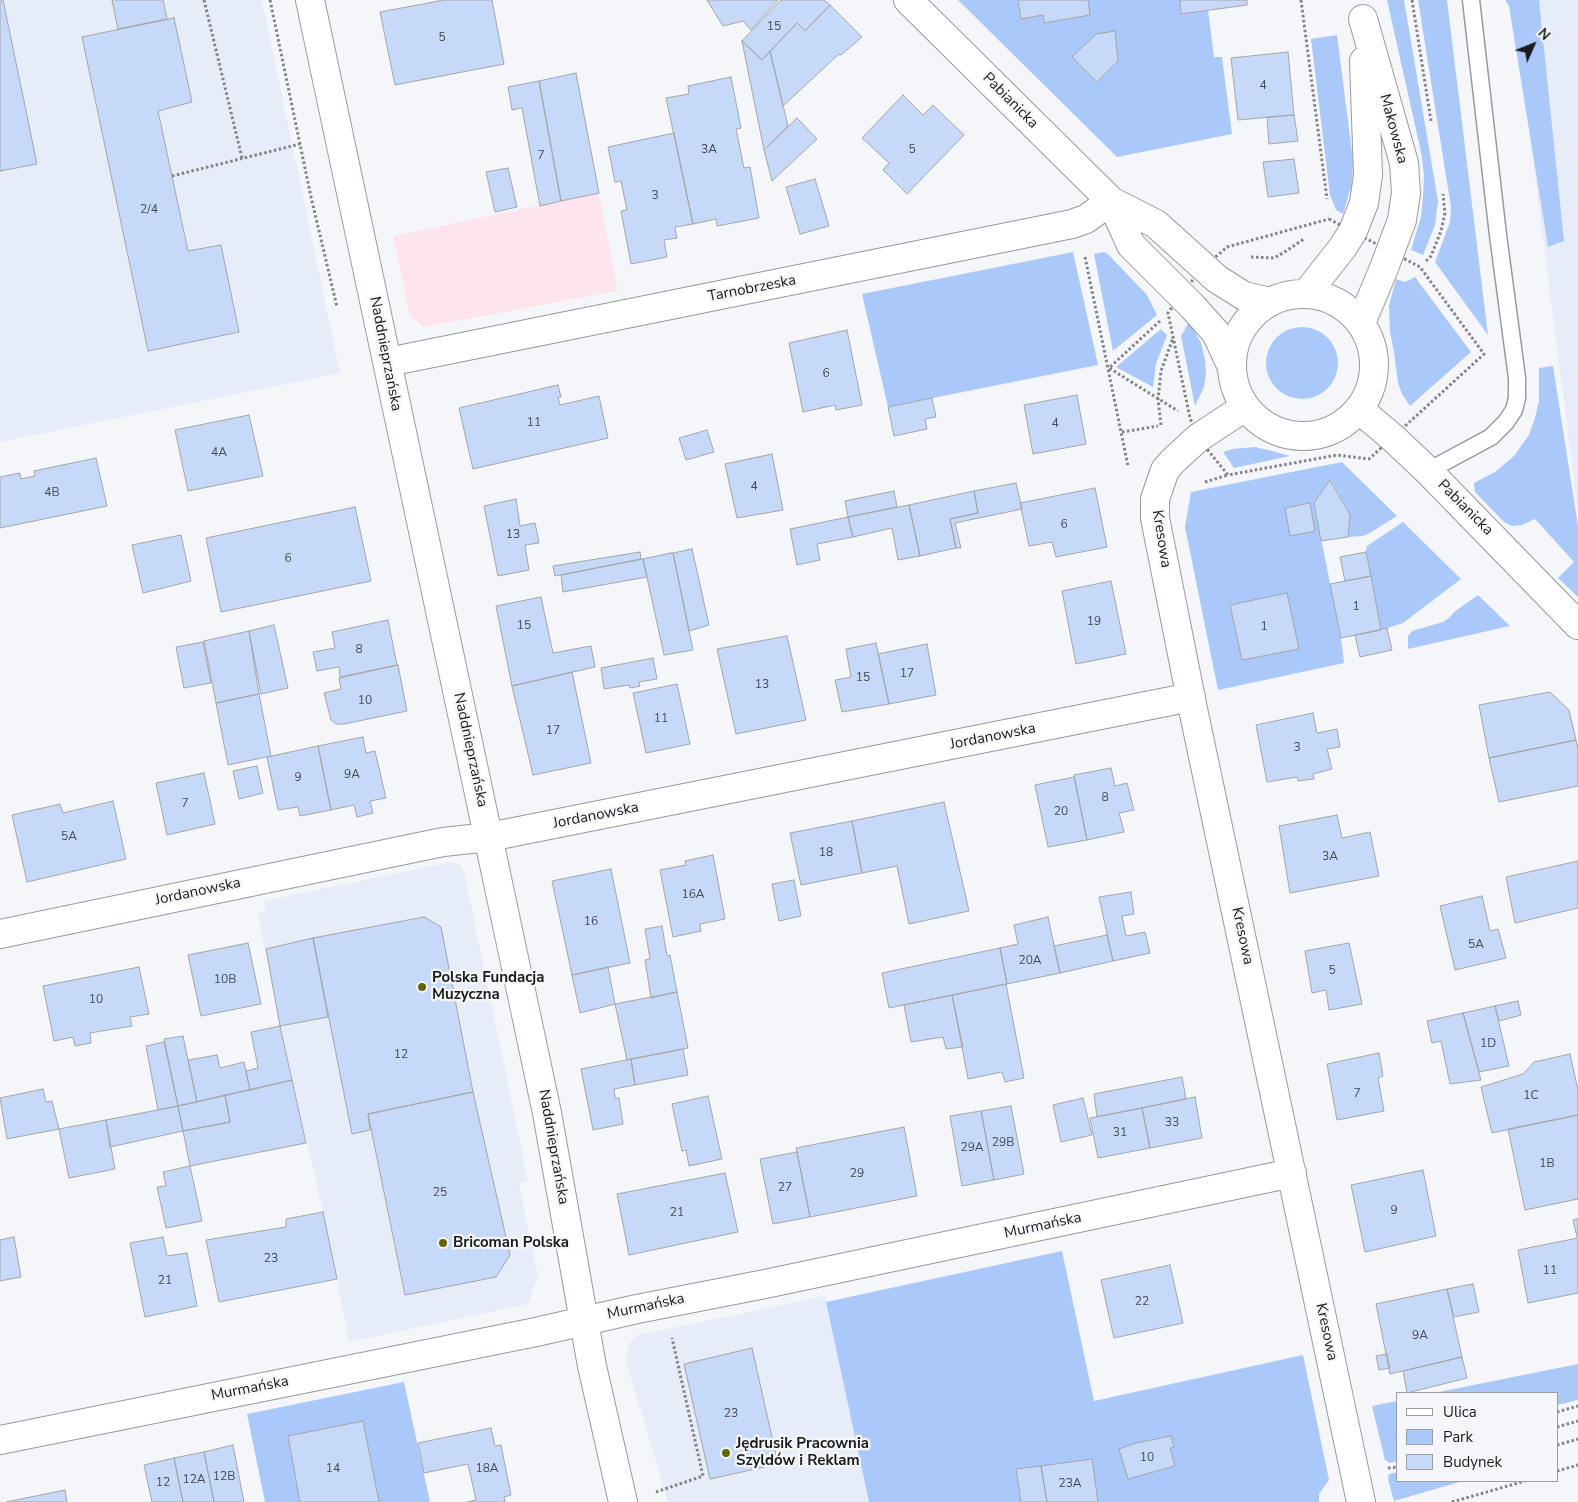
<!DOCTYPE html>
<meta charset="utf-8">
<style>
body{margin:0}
#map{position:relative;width:1578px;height:1502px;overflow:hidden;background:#f4f6f9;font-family:"Nunito Sans",sans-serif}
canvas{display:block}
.legend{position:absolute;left:1396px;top:1392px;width:162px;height:90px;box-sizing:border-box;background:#f4f6f9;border:1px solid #9c9ea0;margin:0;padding:6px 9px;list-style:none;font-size:15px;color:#191a1b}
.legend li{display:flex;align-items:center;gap:10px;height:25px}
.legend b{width:25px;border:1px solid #9c9ea0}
.north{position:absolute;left:1508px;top:20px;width:50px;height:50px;-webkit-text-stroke:4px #f4f6f9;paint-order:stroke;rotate:46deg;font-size:14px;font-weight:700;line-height:20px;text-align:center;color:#191a1b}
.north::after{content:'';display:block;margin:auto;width:18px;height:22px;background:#191a1b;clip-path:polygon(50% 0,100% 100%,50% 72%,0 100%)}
</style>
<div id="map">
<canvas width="1578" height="1502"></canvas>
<ul class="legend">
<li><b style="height:6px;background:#fff"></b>Ulica</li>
<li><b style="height:14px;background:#abc8fb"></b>Park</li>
<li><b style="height:14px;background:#c7d9f9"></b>Budynek</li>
</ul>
<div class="north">N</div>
</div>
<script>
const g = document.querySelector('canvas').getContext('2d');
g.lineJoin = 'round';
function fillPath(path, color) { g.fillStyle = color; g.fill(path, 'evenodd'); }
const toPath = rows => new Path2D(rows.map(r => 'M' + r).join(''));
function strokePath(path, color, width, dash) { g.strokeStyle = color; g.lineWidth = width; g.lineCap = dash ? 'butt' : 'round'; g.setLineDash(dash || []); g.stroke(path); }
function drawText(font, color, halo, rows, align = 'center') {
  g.font = font + ' "Nunito Sans",sans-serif'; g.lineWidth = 4.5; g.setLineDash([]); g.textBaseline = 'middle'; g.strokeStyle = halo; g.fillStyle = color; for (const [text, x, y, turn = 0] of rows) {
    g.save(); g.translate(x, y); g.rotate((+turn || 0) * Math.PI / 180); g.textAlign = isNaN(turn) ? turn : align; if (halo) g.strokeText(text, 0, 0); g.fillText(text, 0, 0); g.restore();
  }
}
fillPath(toPath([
 [0,0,262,0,340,373,0,442],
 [1512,0,1578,0,1578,512,1528,121],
 [451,862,460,864,464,871,528,1181,519,1184,538,1276,528,1304,349,1342,323,1212,280,1026,258,913,266,911,263,901],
 [825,1296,869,1502,668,1502,626,1361,628,1346,632,1340,638,1335]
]), '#e7edf8');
fillPath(toPath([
 [599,193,618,291,424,327,410,316,393,236]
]), '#fee4ec');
fillPath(toPath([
 [958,0,1180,0,1181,14,1208,10,1214,57,1222,57,1232,134,1117,157],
 [1387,0,1404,0,1438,201,1435,225,1423,255,1411,250,1421,217,1423,196,1424,175,1421,152],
 [1418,0,1447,0,1488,335,1435,262,1450,222,1451,207],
 [1505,0,1539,0,1564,241,1548,247,1509,6],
 [1337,35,1353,160,1352,184,1343,214,1336,210,1330,195,1311,39],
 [1073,252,1098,365,888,407,862,294],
 [1104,252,1108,254,1147,295,1157,315,1113,351,1094,254],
 [1415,277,1471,352,1410,406,1402,394,1398,383,1394,352,1390,332,1389,306,1396,279,1405,282],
 [1189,322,1201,343,1205,359,1206,373,1204,387,1195,406,1181,336],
 '1266 363a36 36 0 1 1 72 0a36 36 0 1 1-72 0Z',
 [1161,329,1167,335,1156,364,1153,387,1116,367],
 [1553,366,1578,526,1578,597,1558,578,1574,562,1535,519,1522,525,1512,526,1504,522,1475,492,1474,483,1495,472,1514,456,1529,435,1535,418,1539,401,1539,368],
 [1255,447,1268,450,1290,456,1234,468,1223,452,1232,449],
 [1342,462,1397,516,1368,534,1363,536,1348,537,1350,515,1331,480,1314,503,1341,638,1344,663,1218,690,1185,527,1191,492],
 [1403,522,1461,579,1403,623,1381,630,1366,552,1367,546],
 [1478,595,1510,626,1408,649,1408,636,1412,631,1443,622,1449,618,1454,612],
 [1062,1251,1094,1401,1303,1355,1329,1480,1319,1494,1319,1502,869,1502,826,1302],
 [1578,1364,1578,1400,1557,1405,1557,1393,1434,1393],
 [404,1382,430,1502,265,1502,247,1414],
 [1397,1401,1397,1461,1390,1463,1385,1460,1372,1406],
 [1397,1472,1397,1481,1463,1481,1394,1501,1388,1479,1389,1474]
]), '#abc8fb');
const building = toPath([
 [0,0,3,0,37,164,0,171,0,0],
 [112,0,163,0,167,19,118,29,112,0],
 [444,0,492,0,504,64,395,85,380,12,444,0],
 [707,0,778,0,751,30,743,21,723,26,707,0],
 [781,0,824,0,830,5,805,31,797,23,762,60,742,41,781,0],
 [1018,0,1088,0,1090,15,1044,23,1043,15,1021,19,1018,0],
 [1180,0,1247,0,1247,5,1181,14,1180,0],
 [830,5,862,37,841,55,839,54,783,106,770,51,797,23,805,31,830,5],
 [174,18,192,102,158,111,188,251,221,245,239,332,148,351,82,37,174,18],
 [1115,31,1118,61,1097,82,1072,57,1096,34,1115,31],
 [742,41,762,60,770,51,788,126,764,150,742,41],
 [1288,52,1294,115,1238,120,1231,58,1288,52],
 [576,73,599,193,561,201,539,81,576,73],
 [731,77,741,128,736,129,744,168,750,167,759,218,717,226,716,219,693,224,666,98,689,94,688,86,731,77],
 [539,81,561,201,540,206,522,108,512,110,508,87,539,81],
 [903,95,923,115,933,105,964,135,907,194,883,170,889,163,862,138,903,95],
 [1294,115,1298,141,1269,144,1267,117,1294,115],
 [797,118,817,139,772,181,764,150,797,118],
 [674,133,693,224,675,227,677,238,664,240,667,257,631,264,621,211,627,210,621,181,615,182,608,147,674,133],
 [1294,159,1299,193,1268,197,1263,162,1294,159],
 [508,168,517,207,495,212,486,172,508,168],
 [815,179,829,226,800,234,786,187,815,179],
 [847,330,862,405,836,410,835,405,803,412,789,343,847,330],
 [558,385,561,397,558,397,560,405,599,396,608,438,473,469,459,408,558,385],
 [1077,395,1086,444,1033,454,1024,405,1077,395],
 [932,398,936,417,925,419,927,429,894,436,888,407,932,398],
 [249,415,263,476,188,491,175,430,249,415],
 [707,430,714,452,686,460,679,438,707,430],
 [772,454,783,510,737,518,725,464,772,454],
 [96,458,107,506,0,528,0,477,20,473,21,479,35,476,34,471,96,458],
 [1330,480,1350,515,1348,537,1321,541,1314,503,1330,480],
 [1016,483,1022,509,955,523,961,548,956,548,950,519,978,513,974,491,1016,483],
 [1095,488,1107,547,1056,557,1052,542,1029,546,1020,503,1095,488],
 [894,491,897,507,848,517,845,501,894,491],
 [974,491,978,513,950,519,956,548,920,556,909,505,974,491],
 [516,499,520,526,535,523,539,543,525,545,529,570,498,576,484,506,516,499],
 [1310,503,1315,531,1290,536,1285,508,1310,503],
 [909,505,920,556,898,560,892,528,853,537,848,517,909,505],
 [355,507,371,581,221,612,206,538,355,507],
 [848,517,853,537,817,544,820,560,797,565,790,529,848,517],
 [181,535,191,581,143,593,132,545,181,535],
 [692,549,709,625,689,631,673,553,692,549],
 [640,552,641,559,555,576,553,566,640,552],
 [1366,552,1371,576,1345,581,1340,557,1366,552],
 [671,553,673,553,693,650,664,655,643,559,671,553],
 [643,559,647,577,563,592,561,575,643,559],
 [1371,576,1381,630,1341,638,1330,584,1371,576],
 [1111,581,1126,654,1076,664,1062,591,1111,581],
 [1287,593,1299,649,1242,660,1230,605,1287,593],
 [541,597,553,653,591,646,595,667,512,686,496,606,541,597],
 [388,620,397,665,340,677,339,667,317,671,313,652,335,648,332,632,388,620],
 [274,625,288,688,261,694,249,631,274,625],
 [1387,628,1392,650,1360,657,1355,635,1387,628],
 [249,631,259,694,216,703,204,641,249,631],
 [787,636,806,720,736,734,717,649,787,636],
 [203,642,211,683,184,688,176,647,203,642],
 [876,643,889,704,842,712,835,680,851,677,846,649,876,643],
 [927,644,936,695,889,704,878,654,927,644],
 [653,658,657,679,639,682,640,686,630,688,629,685,604,689,601,668,653,658],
 [398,665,407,711,344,724,336,724,331,720,324,693,341,689,339,678,398,665],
 [572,672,591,763,533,775,512,686,572,672],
 [677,684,690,744,646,753,633,693,677,684],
 [1550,692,1569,710,1576,740,1489,758,1479,705,1550,692],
 [259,694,271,756,228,765,216,703,259,694],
 [1313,713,1317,733,1337,729,1340,747,1327,749,1332,769,1313,774,1314,779,1298,781,1297,777,1267,782,1256,725,1313,713],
 [363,737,366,753,375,751,386,798,370,801,373,813,357,817,354,805,331,810,318,746,363,737],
 [1576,740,1578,750,1578,786,1499,802,1489,758,1576,740],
 [318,746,331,810,300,816,298,807,278,810,267,757,318,746],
 [257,766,263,793,239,799,233,771,257,766],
 [1111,768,1115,786,1127,783,1134,810,1119,813,1124,832,1087,840,1074,775,1111,768],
 [204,773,215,824,167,835,156,783,204,773],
 [1074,777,1087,840,1048,847,1035,785,1074,777],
 [113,801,126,859,27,882,12,815,60,804,63,813,113,801],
 [944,802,969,911,909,924,897,866,862,873,852,821,944,802],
 [1337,815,1342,838,1370,832,1379,876,1290,893,1279,826,1337,815],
 [852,821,862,873,801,885,790,833,852,821],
 [713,855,725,919,700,924,701,931,673,937,660,870,686,865,685,861,713,855],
 [1578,861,1578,908,1515,923,1506,877,1578,861],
 [611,869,630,963,572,975,552,881,611,869],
 [794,880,801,916,779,921,772,884,794,880],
 [1131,892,1134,914,1122,916,1126,936,1145,932,1150,953,1113,961,1099,897,1131,892],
 [1482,896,1490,931,1498,929,1506,958,1455,970,1440,906,1482,896],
 [424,917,441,927,473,1092,368,1114,370,1130,352,1134,313,938,424,917],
 [1048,917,1060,973,1007,984,1000,948,1018,944,1014,925,1048,917],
 [662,926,667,956,670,955,677,992,651,998,645,960,650,959,645,929,662,926],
 [1107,935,1113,961,1060,973,1054,946,1107,935],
 [313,938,328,1017,280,1026,266,949,313,938],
 [248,943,261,1004,201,1016,188,955,248,943],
 [1349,943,1362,1004,1329,1010,1326,990,1312,993,1305,951,1349,943],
 [1000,948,1007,984,889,1008,882,973,1000,948],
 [139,967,149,1014,130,1017,132,1026,90,1033,91,1043,75,1046,73,1037,54,1041,43,986,139,967],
 [608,967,615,1004,580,1013,572,975,608,967],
 [1006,984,1024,1078,1005,1082,1002,1072,968,1079,952,995,1006,984],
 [677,992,688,1048,627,1060,615,1004,677,992],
 [952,995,963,1047,946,1049,943,1037,911,1042,904,1005,952,995],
 [1518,1001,1521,1015,1499,1021,1495,1006,1518,1001],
 [1495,1006,1509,1066,1479,1072,1463,1013,1495,1006],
 [1463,1013,1481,1080,1450,1084,1441,1041,1432,1043,1427,1021,1463,1013],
 [280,1026,292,1080,250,1090,246,1071,258,1068,251,1032,280,1026],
 [183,1036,197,1102,178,1106,164,1039,183,1036],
 [164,1042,178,1106,158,1110,146,1046,164,1042],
 [683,1049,688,1075,635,1085,631,1059,683,1049],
 [1379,1053,1383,1076,1378,1078,1384,1111,1337,1120,1327,1064,1379,1053],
 [1570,1054,1578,1090,1578,1115,1492,1133,1481,1087,1523,1074,1534,1062,1570,1054],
 [217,1055,220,1068,244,1062,250,1090,197,1102,188,1060,217,1055],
 [631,1059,635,1085,614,1089,615,1098,619,1098,623,1124,593,1130,581,1069,631,1059],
 [1182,1077,1186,1099,1097,1117,1094,1094,1182,1077],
 [292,1080,306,1143,190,1166,183,1131,230,1122,225,1095,292,1080],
 [43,1089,46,1102,52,1101,59,1129,7,1139,0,1098,43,1089],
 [473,1092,510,1255,496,1277,405,1295,368,1114,473,1092],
 [225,1095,230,1122,183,1131,178,1106,225,1095],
 [708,1096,722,1159,689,1166,686,1150,682,1151,672,1104,708,1096],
 [1195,1097,1202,1138,1150,1148,1142,1108,1195,1097],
 [1083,1098,1092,1135,1061,1142,1053,1105,1083,1098],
 [178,1106,183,1131,110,1147,106,1120,178,1106],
 [1011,1106,1024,1174,994,1180,981,1111,1011,1106],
 [1142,1108,1150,1148,1098,1158,1090,1118,1142,1108],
 [981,1111,994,1180,962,1186,950,1116,981,1111],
 [1578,1115,1578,1199,1525,1210,1508,1129,1578,1115],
 [106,1120,115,1169,69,1178,59,1129,106,1120],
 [904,1127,917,1196,810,1217,796,1148,904,1127],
 [797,1152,810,1217,773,1224,760,1159,797,1152],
 [190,1166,202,1221,166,1228,157,1187,166,1186,163,1172,190,1166],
 [1423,1170,1436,1236,1365,1252,1351,1185,1423,1170],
 [725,1173,738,1232,629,1255,617,1194,725,1173],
 [323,1212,337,1279,219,1302,206,1240,286,1227,286,1219,323,1212],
 [1578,1219,1578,1237,1577,1237,1573,1220,1578,1219],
 [14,1237,21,1277,0,1281,0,1240,14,1237],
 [163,1237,167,1256,187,1253,197,1306,145,1317,130,1243,163,1237],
 [1578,1238,1578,1293,1528,1303,1518,1250,1578,1238],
 [1170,1265,1183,1323,1114,1338,1101,1280,1170,1265],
 [1473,1284,1479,1312,1454,1317,1447,1289,1473,1284],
 [1447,1289,1462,1357,1390,1374,1376,1304,1447,1289],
 [752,1348,778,1464,710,1479,684,1364,752,1348],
 [1387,1354,1390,1368,1379,1370,1376,1356,1387,1354],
 [1462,1357,1467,1378,1407,1393,1403,1371,1462,1357],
 [363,1421,379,1502,300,1502,288,1436,363,1421],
 [491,1428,495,1446,501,1445,511,1495,504,1497,505,1502,467,1502,476,1500,468,1464,424,1473,418,1443,491,1428],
 [1171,1436,1174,1447,1170,1448,1175,1466,1128,1479,1119,1449,1136,1443,1171,1436],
 [233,1445,244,1502,214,1502,204,1452,233,1445],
 [204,1452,214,1502,183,1502,174,1458,204,1452],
 [174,1458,183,1502,152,1502,144,1465,174,1458],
 [1092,1459,1098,1502,1047,1502,1041,1466,1092,1459],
 [1041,1466,1047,1502,1021,1502,1016,1469,1041,1466],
 [65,1490,67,1502,6,1502,65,1490]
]);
fillPath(building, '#c7d9f9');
strokePath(building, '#a3a5a8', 1);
const lane = toPath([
 [1428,471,1491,437,1506,422,1514,410,1517,398,1517,378,1498,235,1471,0]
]);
const street = toPath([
 [310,0,547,1113,592,1366,623,1502],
 [908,0,1111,201,1156,224,1217,279,1244,296,1270,302],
 [1111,201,1131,245,1193,307,1216,333,1232,367],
 [388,362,1072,224,1086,219,1111,201],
 [1245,407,1198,438,1173,461,1165,470,1155,499,1155,518,1193,709,1361,1502],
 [1360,410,1393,438,1428,471,1578,625],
 [0,934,443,842,489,837,1191,697],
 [0,1440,536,1332,637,1309,765,1284,1292,1173]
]);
const secondary = toPath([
 [1306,294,1343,247,1353,231,1364,203,1368,175,1364,61],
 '1232 365a71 71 0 1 1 142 0a71 71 0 1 1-142 0Z',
 [1361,323,1384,268,1402,220,1406,193,1404,163,1363,19]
]);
strokePath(lane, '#989a9d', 19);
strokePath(street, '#989a9d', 30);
strokePath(secondary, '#989a9d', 30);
strokePath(toPath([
 [204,0,242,158],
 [270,0,311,197,337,307],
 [1301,0,1327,199],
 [1412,0,1431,121],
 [172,176,300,144],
 [1329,219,1420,267,1484,354,1369,459,1337,455,1228,475,1198,438,1190,418,1168,313,1181,294,1203,268,1227,247,1329,219],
 [1085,257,1128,466],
 [1251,257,1274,258,1283,253,1304,239],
 [1426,261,1431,256,1441,231,1445,213,1443,194],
 [1160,321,1109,368,1178,411],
 [1161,425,1158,399,1161,371,1173,338],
 [1122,432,1158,426],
 [1205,482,1228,475],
 [1557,1412,1578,1406],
 [1557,1427,1578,1421],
 [1557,1445,1578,1439],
 [1388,1468,1397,1467],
 [1557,1471,1578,1465],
 [656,1492,703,1476,672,1338],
 [1452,1502,1525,1481]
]), '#818385', 3, [2.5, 2.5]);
strokePath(lane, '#fff', 16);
strokePath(street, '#fff', 28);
strokePath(secondary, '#fff', 28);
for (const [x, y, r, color] of [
 [422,987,5,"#626500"],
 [443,1243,5,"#626500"],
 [726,1453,5,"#626500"]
]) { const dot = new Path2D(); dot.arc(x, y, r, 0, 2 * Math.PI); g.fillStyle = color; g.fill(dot); strokePath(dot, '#f4f6f9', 2); }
drawText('12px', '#444a52', null, [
 ["15",774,27],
 ["5",442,38],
 ["4",1263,86],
 ["3A",709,150],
 ["5",912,150],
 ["7",541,156],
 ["3",655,196],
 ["2/4",149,210],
 ["6",826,374],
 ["11",534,423],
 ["4",1055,424],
 ["4A",219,453],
 ["4",754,487],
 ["4B",52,493],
 ["6",1064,525],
 ["13",513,535],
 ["6",288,559],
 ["1",1356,607],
 ["19",1094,622],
 ["15",524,626],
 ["1",1264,627],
 ["8",359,650],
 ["17",907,674],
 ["15",863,678],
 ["13",762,685],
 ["10",365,701],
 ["11",661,719],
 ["17",553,731],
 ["3",1297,748],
 ["9A",352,775],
 ["9",298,778],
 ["8",1105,798],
 ["7",185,804],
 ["20",1061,812],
 ["5A",69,837],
 ["18",826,853],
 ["3A",1330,857],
 ["16A",693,895],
 ["16",591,922],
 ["5A",1476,945],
 ["20A",1030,961],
 ["5",1332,971],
 ["10B",225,980],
 ["10",96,1000],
 ["1D",1488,1044],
 ["12",401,1055],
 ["7",1357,1094],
 ["1C",1531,1096],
 ["33",1172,1123],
 ["31",1120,1133],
 ["29B",1003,1143],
 ["29A",972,1148],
 ["1B",1547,1164],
 ["29",857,1174],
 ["27",785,1188],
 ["25",440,1193],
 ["9",1394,1211],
 ["21",677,1213],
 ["23",271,1259],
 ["11",1550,1271],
 ["21",165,1281],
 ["22",1142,1302],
 ["9A",1420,1336],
 ["23",731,1414],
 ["10",1147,1458],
 ["14",333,1469],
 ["18A",487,1469],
 ["12B",224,1477],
 ["12A",194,1480],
 ["12",163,1483],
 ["23A",1070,1484]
]);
drawText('15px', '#191a1b', '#f4f6f9', [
 ["Pabianicka",1010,101,45],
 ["Makowska",1393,129,75],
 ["Tarnobrzeska",752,289,-11],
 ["Naddnieprzańska",385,354,79],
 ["Pabianicka",1465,508,45],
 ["Kresowa",1161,539,81],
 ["Jordanowska",993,737,-11],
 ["Naddnieprzańska",470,750,78],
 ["Jordanowska",596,816,-11],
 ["Jordanowska",198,892,-12],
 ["Kresowa",1242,936,78],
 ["Naddnieprzańska",553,1147,80],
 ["Murmańska",1043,1226,-12],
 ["Murmańska",646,1307,-12],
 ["Kresowa",1326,1332,78],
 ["Murmańska",250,1389,-11]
]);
drawText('bold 15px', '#191a1b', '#f4f6f9', [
 ["Polska Fundacja",432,978],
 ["Muzyczna",432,995],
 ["Bricoman Polska",453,1243],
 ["Jędrusik Pracownia",736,1444],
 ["Szyldów i Reklam",736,1461]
], 'left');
</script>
